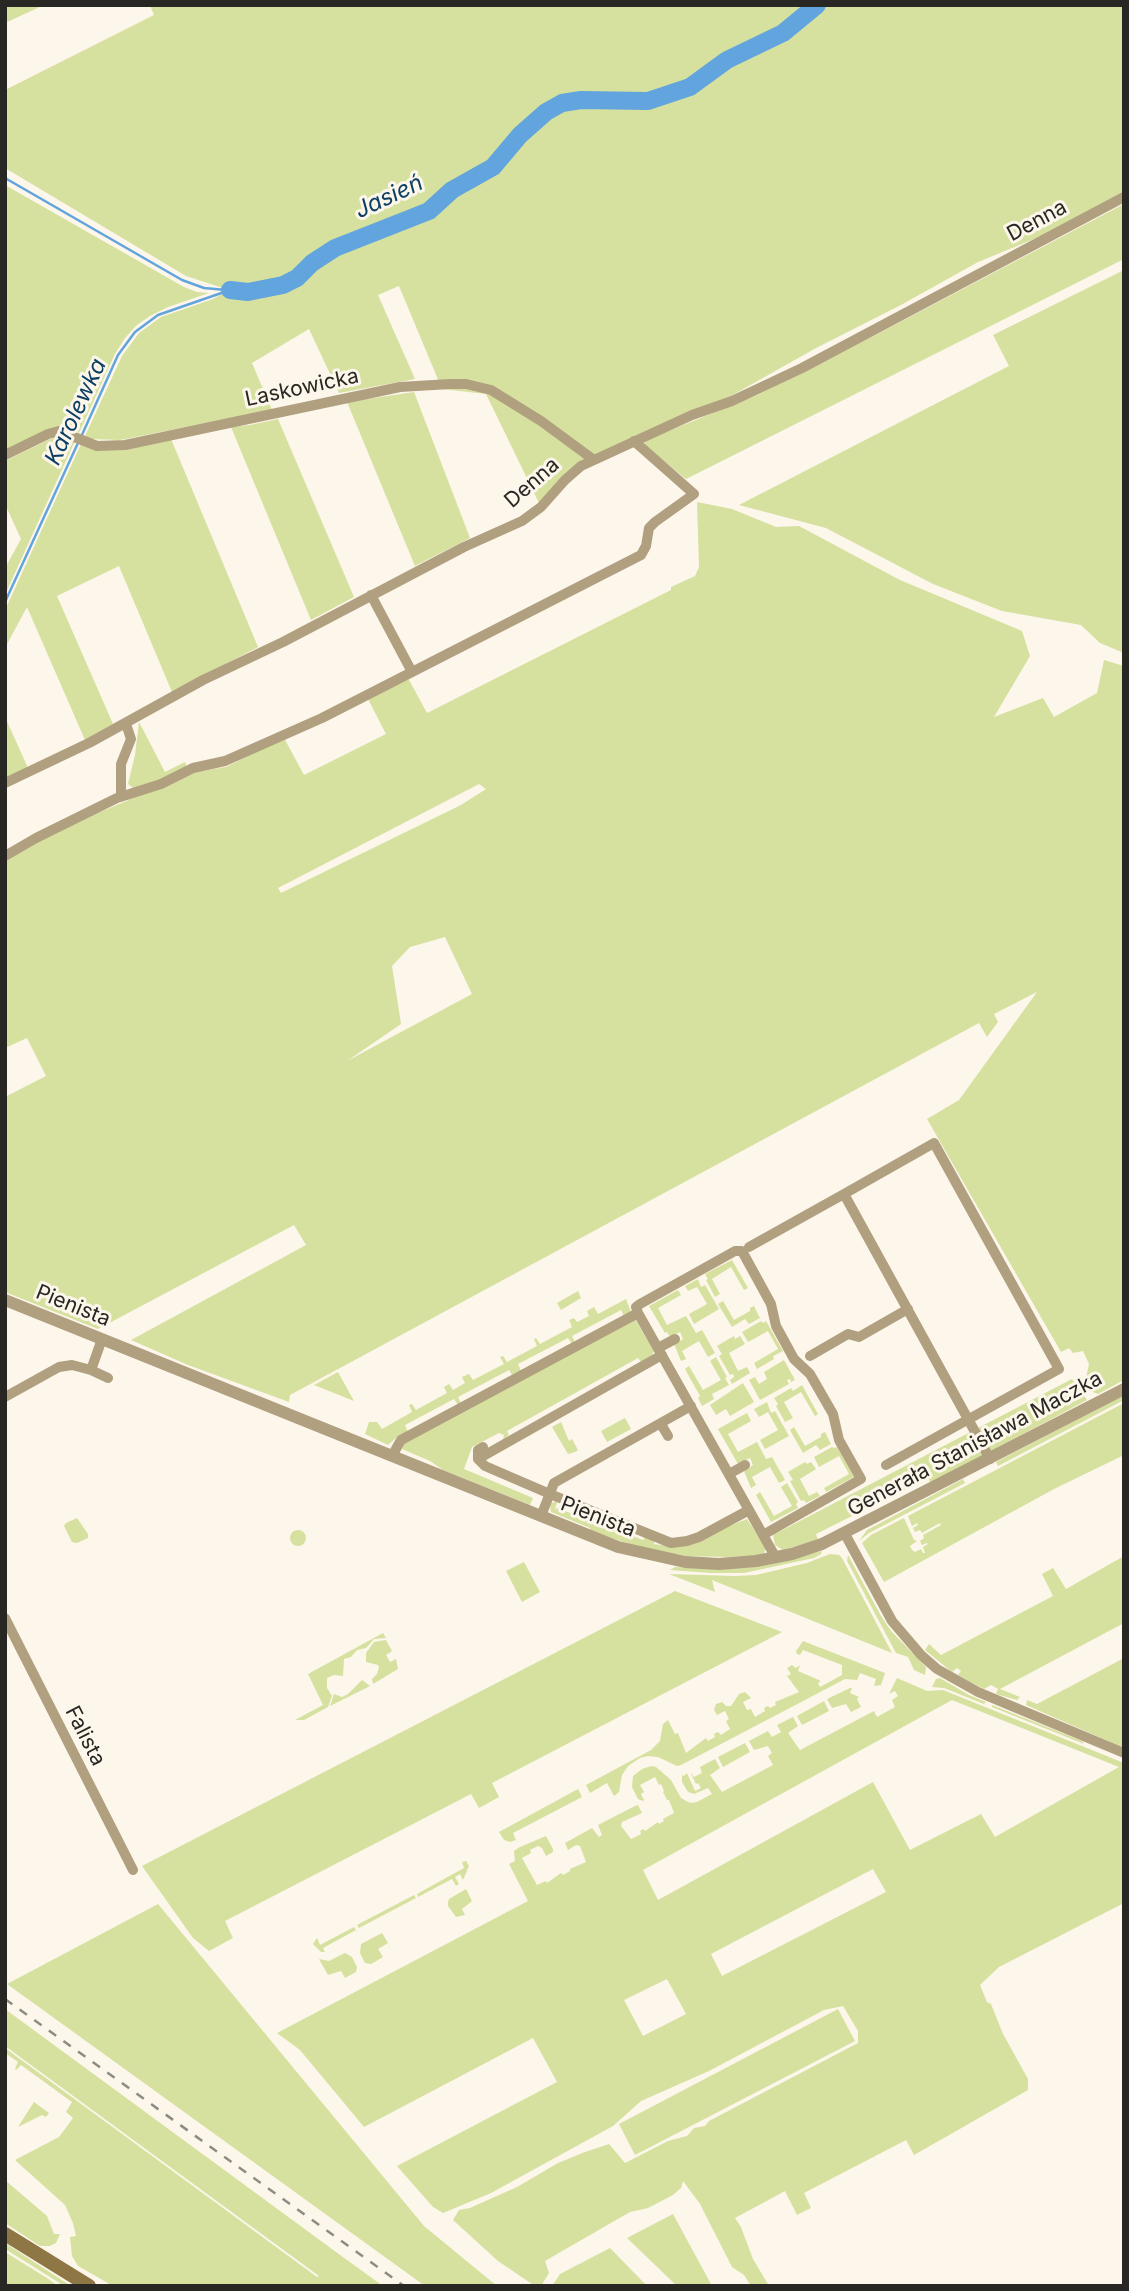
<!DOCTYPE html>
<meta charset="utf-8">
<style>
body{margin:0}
#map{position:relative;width:1129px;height:2291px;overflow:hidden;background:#fcf6eb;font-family:Inter,sans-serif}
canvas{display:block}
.frame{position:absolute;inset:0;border:7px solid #292723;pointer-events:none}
</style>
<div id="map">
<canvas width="1129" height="2291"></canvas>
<div class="frame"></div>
</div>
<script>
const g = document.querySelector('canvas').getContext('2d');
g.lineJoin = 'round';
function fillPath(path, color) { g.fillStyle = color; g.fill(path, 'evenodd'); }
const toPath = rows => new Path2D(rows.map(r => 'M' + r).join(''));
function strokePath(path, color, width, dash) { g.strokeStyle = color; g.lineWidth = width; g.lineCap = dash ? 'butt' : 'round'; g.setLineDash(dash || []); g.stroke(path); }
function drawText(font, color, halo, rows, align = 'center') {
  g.font = font + ' Inter,sans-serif'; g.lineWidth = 6; g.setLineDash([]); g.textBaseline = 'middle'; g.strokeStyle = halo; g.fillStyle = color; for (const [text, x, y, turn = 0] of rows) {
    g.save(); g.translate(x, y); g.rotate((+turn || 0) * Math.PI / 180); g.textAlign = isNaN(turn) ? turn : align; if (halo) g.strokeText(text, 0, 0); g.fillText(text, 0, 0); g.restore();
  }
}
fillPath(toPath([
 [5,5,44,5,5,23],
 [150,5,1124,5,1124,197,1078,221,978,262,901,305,816,348,731,396,579,463,539,503,486,394,442,389,399,286,378,295,415,379,339,393,309,329,252,363,272,410,120,440,91,439,85,436,122,356,139,333,161,317,213,299,229,290,186,276,5,168,5,90,154,15],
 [5,185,184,287,197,292,209,293,168,307,150,316,137,325,125,338,115,354,79,433,63,427,5,450],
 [1124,204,1124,259,686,479,644,445,646,440,755,396,885,330],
 [1124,270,1124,653,1100,643,1081,625,1002,611,933,584,826,528,739,505,1009,366,993,335],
 [414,392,470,538,415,566,347,402],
 [278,419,354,597,311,620,231,427,250,425],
 [56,436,75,441,5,595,5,568,21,539,5,504,5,461],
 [171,439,258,647,172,692,119,566,57,596,113,724,85,740,27,607,5,648,5,610,81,444],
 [697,502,732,509,776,527,799,526,900,580,1022,631,1030,656,994,717,1043,698,1054,717,1097,693,1104,660,1124,666,1124,1380,1098,1394,1090,1391,1086,1378,1089,1364,1083,1351,1073,1353,1069,1348,1061,1352,927,1119,959,1100,1037,992,994,1014,998,1022,987,1037,979,1023,290,1395,289,1402,188,1365,131,1340,306,1245,294,1225,98,1329,5,1292,5,1097,46,1076,27,1038,5,1048,5,851,129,800,133,788,128,784,135,755,139,722,165,772,185,762,189,773,226,767,284,738,304,775,386,734,367,697,408,678,427,713,671,590,671,587,695,576,699,567],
 [479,784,486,789,461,805,281,893,278,888],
 [445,937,472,994,347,1061,401,1024,392,966,410,947],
 [5,717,28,768,5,778],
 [732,1260,748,1288,744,1290,731,1267,712,1279,720,1294,715,1297,706,1280,708,1279,705,1274],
 [698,1279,701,1287,705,1285,719,1309,694,1324,689,1314,707,1304,697,1287,688,1291,685,1286],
 [678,1290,681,1295,658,1308,667,1325,686,1316,696,1333,702,1330,715,1353,708,1357,699,1341,682,1351,686,1359,681,1361,674,1344,683,1339,680,1332,670,1337,667,1332,665,1333,649,1306],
 [578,1291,581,1298,561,1310,557,1303],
 [626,1299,631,1312,624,1316,621,1310,572,1336,575,1342,572,1344,568,1338,518,1364,521,1371,512,1375,509,1370,458,1397,461,1403,458,1405,454,1399,405,1425,408,1432,398,1436,388,1445,365,1434,369,1422,377,1422,382,1429,412,1412,409,1405,412,1404,416,1410,447,1393,444,1387,449,1384,453,1390,465,1383,462,1377,469,1374,473,1380,504,1364,500,1357,503,1356,507,1362,537,1346,534,1339,536,1338,540,1344,572,1327,569,1320,574,1318,577,1322,589,1316,587,1311,594,1307,598,1314],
 [723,1301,734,1320,750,1311,750,1308,754,1306,760,1318,749,1324,745,1319,732,1327,718,1304],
 [635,1319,654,1351,652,1355,641,1362,638,1358,507,1431,509,1435,503,1440,504,1435,499,1433,472,1447,464,1469,533,1498,530,1505,443,1470,430,1461,402,1449,404,1443],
 [761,1321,763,1323,766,1321,783,1351,773,1356,774,1359,757,1369,754,1363,778,1349,768,1331,748,1342,742,1332],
 [734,1336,735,1339,740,1336,745,1344,729,1353,738,1371,747,1367,750,1373,732,1384,730,1380,734,1377,733,1374,730,1375,719,1356,722,1354,717,1346],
 [716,1357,727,1377,725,1378,729,1385,712,1394,714,1399,702,1406,698,1398,700,1396,685,1369,689,1366,703,1390,721,1380,710,1361],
 [784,1360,795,1380,791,1382,790,1379,787,1380,789,1384,760,1400,749,1380,755,1377,759,1384,767,1379,764,1372],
 [338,1372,354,1401,314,1385],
 [1072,1379,1087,1400,931,1483,928,1478,816,1534,818,1540,783,1550,775,1545,773,1535],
 [743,1383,754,1402,730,1416,726,1409,716,1415,710,1405],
 [802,1385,818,1414,815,1416,801,1392,784,1402,793,1418,785,1422,776,1406,778,1404,774,1398,791,1388,793,1391],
 [1124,1395,1124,1400,998,1466,996,1462],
 [767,1402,771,1413,775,1411,789,1436,765,1449,760,1440,778,1430,768,1412,759,1417,754,1409],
 [1124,1403,1124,1455,1054,1489,884,1582,862,1543,871,1535,904,1518,914,1540,917,1541,910,1546,912,1550,915,1552,921,1549,923,1553,925,1553,923,1547,928,1544,927,1543,922,1545,920,1541,924,1538,923,1535,941,1525,940,1523,922,1533,920,1530,915,1532,913,1528,918,1525,917,1523,912,1526,908,1516],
 [747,1413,751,1421,728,1434,738,1452,757,1442,766,1459,772,1457,785,1480,779,1483,770,1467,752,1477,756,1485,751,1488,744,1471,753,1465,750,1458,738,1464,718,1429],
 [625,1418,631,1429,607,1442,601,1431],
 [561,1422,569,1441,572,1439,578,1450,575,1452,568,1454,552,1427],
 [794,1427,805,1446,821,1437,821,1434,825,1432,831,1444,820,1450,816,1445,803,1453,790,1430],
 [832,1447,834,1448,837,1447,854,1477,826,1492,824,1488,849,1474,839,1456,819,1467,814,1457],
 [805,1462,807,1464,811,1462,816,1469,800,1479,809,1496,817,1492,820,1496,806,1503,804,1500,801,1501,790,1481,793,1480,788,1472],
 [963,1479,965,1483,869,1533,859,1541,867,1530],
 [787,1483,798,1502,796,1504,798,1508,771,1522,756,1495,760,1492,774,1516,792,1506,781,1487],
 [558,1500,555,1509,558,1508,611,1530,612,1528,643,1540,645,1537,654,1541,654,1544,675,1547,747,1519,766,1548,764,1553,755,1556,727,1557,685,1556,642,1548,590,1531,590,1528,551,1512,550,1504],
 [77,1518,88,1534,88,1538,77,1543,72,1542,64,1526,66,1523],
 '290 1538a8 8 0 1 1 16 0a8 8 0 1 1-16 0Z',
 [822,1551,821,1554,814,1558,744,1573,711,1573,670,1570,675,1567,720,1569,767,1565],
 [830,1554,839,1555,842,1558,892,1653,712,1580,715,1592,669,1574,735,1576,756,1575,807,1563],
 [848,1555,881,1616,891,1631,926,1667,925,1675,914,1670,908,1657,896,1653,847,1561],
 [1124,1556,1124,1623,1000,1689,1020,1697,1017,1700,996,1694,998,1689,991,1685,984,1689,970,1682,958,1675,961,1671,957,1668,952,1672,925,1650,929,1644,941,1655,1053,1596,1042,1574,1053,1568,1066,1589],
 [524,1562,540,1592,522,1602,506,1571],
 [675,1591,782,1632,492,1783,499,1797,479,1808,471,1794,225,1921,233,1938,209,1951,193,1938,142,1866],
 [383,1633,386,1638,374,1639,366,1648,357,1650,351,1657,344,1659,343,1676,334,1675,327,1678,327,1688,332,1696,328,1707,304,1720,295,1720,323,1705,308,1674],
 [386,1640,392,1651,386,1655,390,1662,396,1659,398,1669,373,1684,372,1679,377,1674,379,1667,378,1665,366,1662,366,1653,374,1642],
 [803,1641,885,1673,881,1685,874,1686,876,1679,860,1673,857,1680,845,1679,681,1765,677,1766,658,1757,648,1756,640,1758,628,1766,622,1775,619,1792,614,1796,607,1783,590,1793,586,1785,651,1750,660,1741,663,1724,668,1720,675,1734,678,1733,686,1753,706,1738,708,1741,715,1737,714,1734,718,1732,721,1735,730,1729,726,1721,729,1719,725,1711,717,1715,714,1710,716,1704,722,1702,726,1706,731,1706,739,1694,745,1692,751,1698,743,1702,747,1710,751,1709,755,1717,765,1711,764,1708,768,1706,770,1708,776,1705,775,1702,799,1692,787,1676,791,1674,787,1668,792,1665,796,1668,800,1665,798,1671,821,1681,818,1683,820,1687,842,1675,842,1665,803,1650,800,1655,797,1654,796,1651],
 [1124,1658,1124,1748,1026,1705,1027,1700,1037,1704],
 [897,1678,927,1691,943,1690,1124,1763,1124,1903,999,1967,980,1985,987,2002,991,2004,1003,2034,1028,2079,1028,2090,914,2155,906,2140,804,2193,811,2208,797,2215,785,2191,735,2218,741,2227,753,2259,769,2286,751,2286,744,2275,732,2267,700,2204,683,2181,681,2188,673,2195,648,2208,630,2212,545,2261,549,2273,541,2286,535,2286,498,2261,453,2220,459,2210,470,2208,517,2187,558,2163,585,2152,609,2144,625,2163,668,2141,687,2136,694,2128,705,2126,709,2121,858,2043,858,2031,843,2006,824,2010,709,2071,641,2101,613,2126,491,2193,443,2213,433,2207,397,2166,557,2082,533,2038,364,2127,300,2050,277,2033,528,1901,509,1864,515,1861,514,1851,520,1847,546,1836,553,1849,553,1852,546,1856,542,1848,538,1846,530,1850,531,1853,522,1858,537,1885,546,1881,547,1883,561,1873,563,1875,570,1871,570,1869,586,1862,580,1846,576,1845,568,1850,565,1843,592,1828,599,1837,602,1835,598,1825,635,1806,638,1805,642,1813,622,1822,621,1826,631,1839,641,1834,640,1831,644,1829,645,1831,658,1822,659,1824,664,1821,663,1819,674,1813,669,1800,667,1800,663,1792,664,1791,661,1784,659,1785,655,1777,640,1785,644,1792,641,1794,644,1800,643,1801,638,1799,632,1787,633,1776,642,1769,651,1766,656,1767,671,1780,681,1798,690,1803,697,1802,712,1794,708,1788,694,1794,688,1792,682,1782,682,1775,684,1776,687,1773,695,1791,701,1788,698,1783,696,1784,690,1772,694,1777,702,1773,700,1767,715,1759,720,1768,710,1775,722,1792,773,1765,768,1756,772,1753,768,1746,754,1750,749,1741,768,1731,772,1737,781,1732,777,1725,793,1717,798,1726,788,1733,800,1750,874,1711,877,1717,895,1707,892,1700,898,1696,895,1691,889,1694],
 [952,1700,1119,1767,995,1837,981,1814,910,1850,873,1782,658,1900,643,1870],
 [873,1869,886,1892,722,1976,711,1954],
 [667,1979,686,2014,643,2036,624,2000],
 [940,1678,969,1695,986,1702,984,1704,944,1688,932,1687,936,1679],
 [362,1680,370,1686,330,1706,334,1694,342,1697,348,1694],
 [850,1688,852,1688,850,1693,859,1697,857,1699,861,1707,851,1712,846,1704,832,1708,827,1699],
 [824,1701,829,1711,802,1725,797,1716],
 [992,1705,1082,1741,1084,1744,992,1707],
 [745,1743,750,1752,723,1767,718,1757],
 [578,1789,582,1797,513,1833,516,1840,510,1842,504,1840,499,1832],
 [466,1861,469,1866,463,1880,460,1874,455,1877,459,1884,456,1886,452,1879,418,1897,417,1894,464,1868,462,1862],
 [466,1889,472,1901,462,1909,465,1915,456,1917,448,1906,448,1902,449,1899],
 [414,1895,416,1898,359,1928,357,1925],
 [158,1904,424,2226,497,2286,425,2286,7,1984],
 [354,1927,356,1930,323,1948,325,1952,321,1952,313,1944,317,1938,320,1945],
 [382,1933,388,1943,378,1949,383,1957,371,1964,365,1963,360,1953,361,1944],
 [345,1953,352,1957,357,1967,356,1972,345,1978,341,1971,328,1975,319,1959,329,1961],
 [5,2009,336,2252,383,2286,113,2286,78,2266,72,2256,70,2237,76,2236,73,2223,65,2205,15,2160,59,2137,73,2118,66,2112,72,2102,21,2065,16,2070,15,2069,18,2062,5,2053,5,2048,317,2277,319,2276,5,2046],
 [838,2009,855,2041,635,2155,619,2124],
 [34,2102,49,2113,46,2117,42,2115,18,2127],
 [5,2180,47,2216,54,2234,60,2234,56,2243,50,2246,40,2246,5,2223],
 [673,2214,712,2286,677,2286,627,2238],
 [5,2243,68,2284,72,2286,63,2286,58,2282,5,2249],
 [610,2248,647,2286,552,2286,560,2274],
 [5,2252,47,2278,58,2286,5,2286]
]), '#d6e19f');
strokePath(toPath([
 [5,178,182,280,204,288,226,290],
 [81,437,118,355,135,332,158,315,230,290],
 [5,602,78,443]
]), '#62a4dd', 2.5);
strokePath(toPath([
 [230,290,248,292,283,285,297,278,312,263,335,248,429,211,452,190,493,167,520,135,546,112,562,103,581,100,648,101,690,87,727,60,783,33,817,5]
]), '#62a4dd', 18);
strokePath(toPath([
 [5,455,48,434,59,431,97,446,125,445,400,387,450,384,466,384,491,390,541,421,594,460],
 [371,595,412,672],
 [5,783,89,743,203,680,283,642,464,547,522,521,541,507,565,480,581,466,692,415,732,401,802,368,1124,197],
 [121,797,121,764,131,739,126,724],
 [5,856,36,838,117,798,161,784,193,768,225,761,322,718,641,555,646,546,649,528,655,522,694,494,634,441],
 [844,1194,934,1143,1059,1369,886,1465],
 [749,1247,844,1194,990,1459],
 [638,1313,776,1558],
 [658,1348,675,1339],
 [662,1355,478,1459,485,1466,550,1494,671,1543,687,1541,699,1537,749,1510],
 [810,1356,848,1334,859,1337,908,1309],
 [91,1370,102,1339],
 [5,1397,59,1367,72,1365,91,1370,108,1378],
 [661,1424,668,1436],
 [392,1456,401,1440,638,1313,636,1307,640,1304,735,1251,742,1251,771,1304,776,1326,794,1359,810,1374,833,1414,839,1440,861,1479,763,1535],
 [478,1459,478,1450,483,1447],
 [729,1474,745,1465],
 [541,1516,554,1483,691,1406],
 [845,1534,892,1621,921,1655,937,1669,978,1692,1124,1753],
 [5,1618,133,1870]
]), '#b1a080', 10);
strokePath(toPath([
 [5,1300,618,1547,685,1562,719,1564,756,1561,792,1554,822,1544,1124,1389]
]), '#b1a080', 12);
strokePath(toPath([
 [5,2234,89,2286]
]), '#8f7645', 14);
strokePath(toPath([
 [5,1999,404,2286]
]), '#8f8b84', 2.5, [9, 9]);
drawText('21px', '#292723', '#fcf6eb', [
 ["Denna",1037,221,-28],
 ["Laskowicka",302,388,-12],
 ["Denna",532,483,-41],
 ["Pienista",73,1306,22],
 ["Generała Stanisława Maczka",975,1444,-28],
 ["Pienista",598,1517,21],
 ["Falista",85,1736,63]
]);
drawText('italic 23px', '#0c3f64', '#fcf6eb', [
 ["Jasień",389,197,-25],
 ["Karolewka",76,412,-65]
]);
</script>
